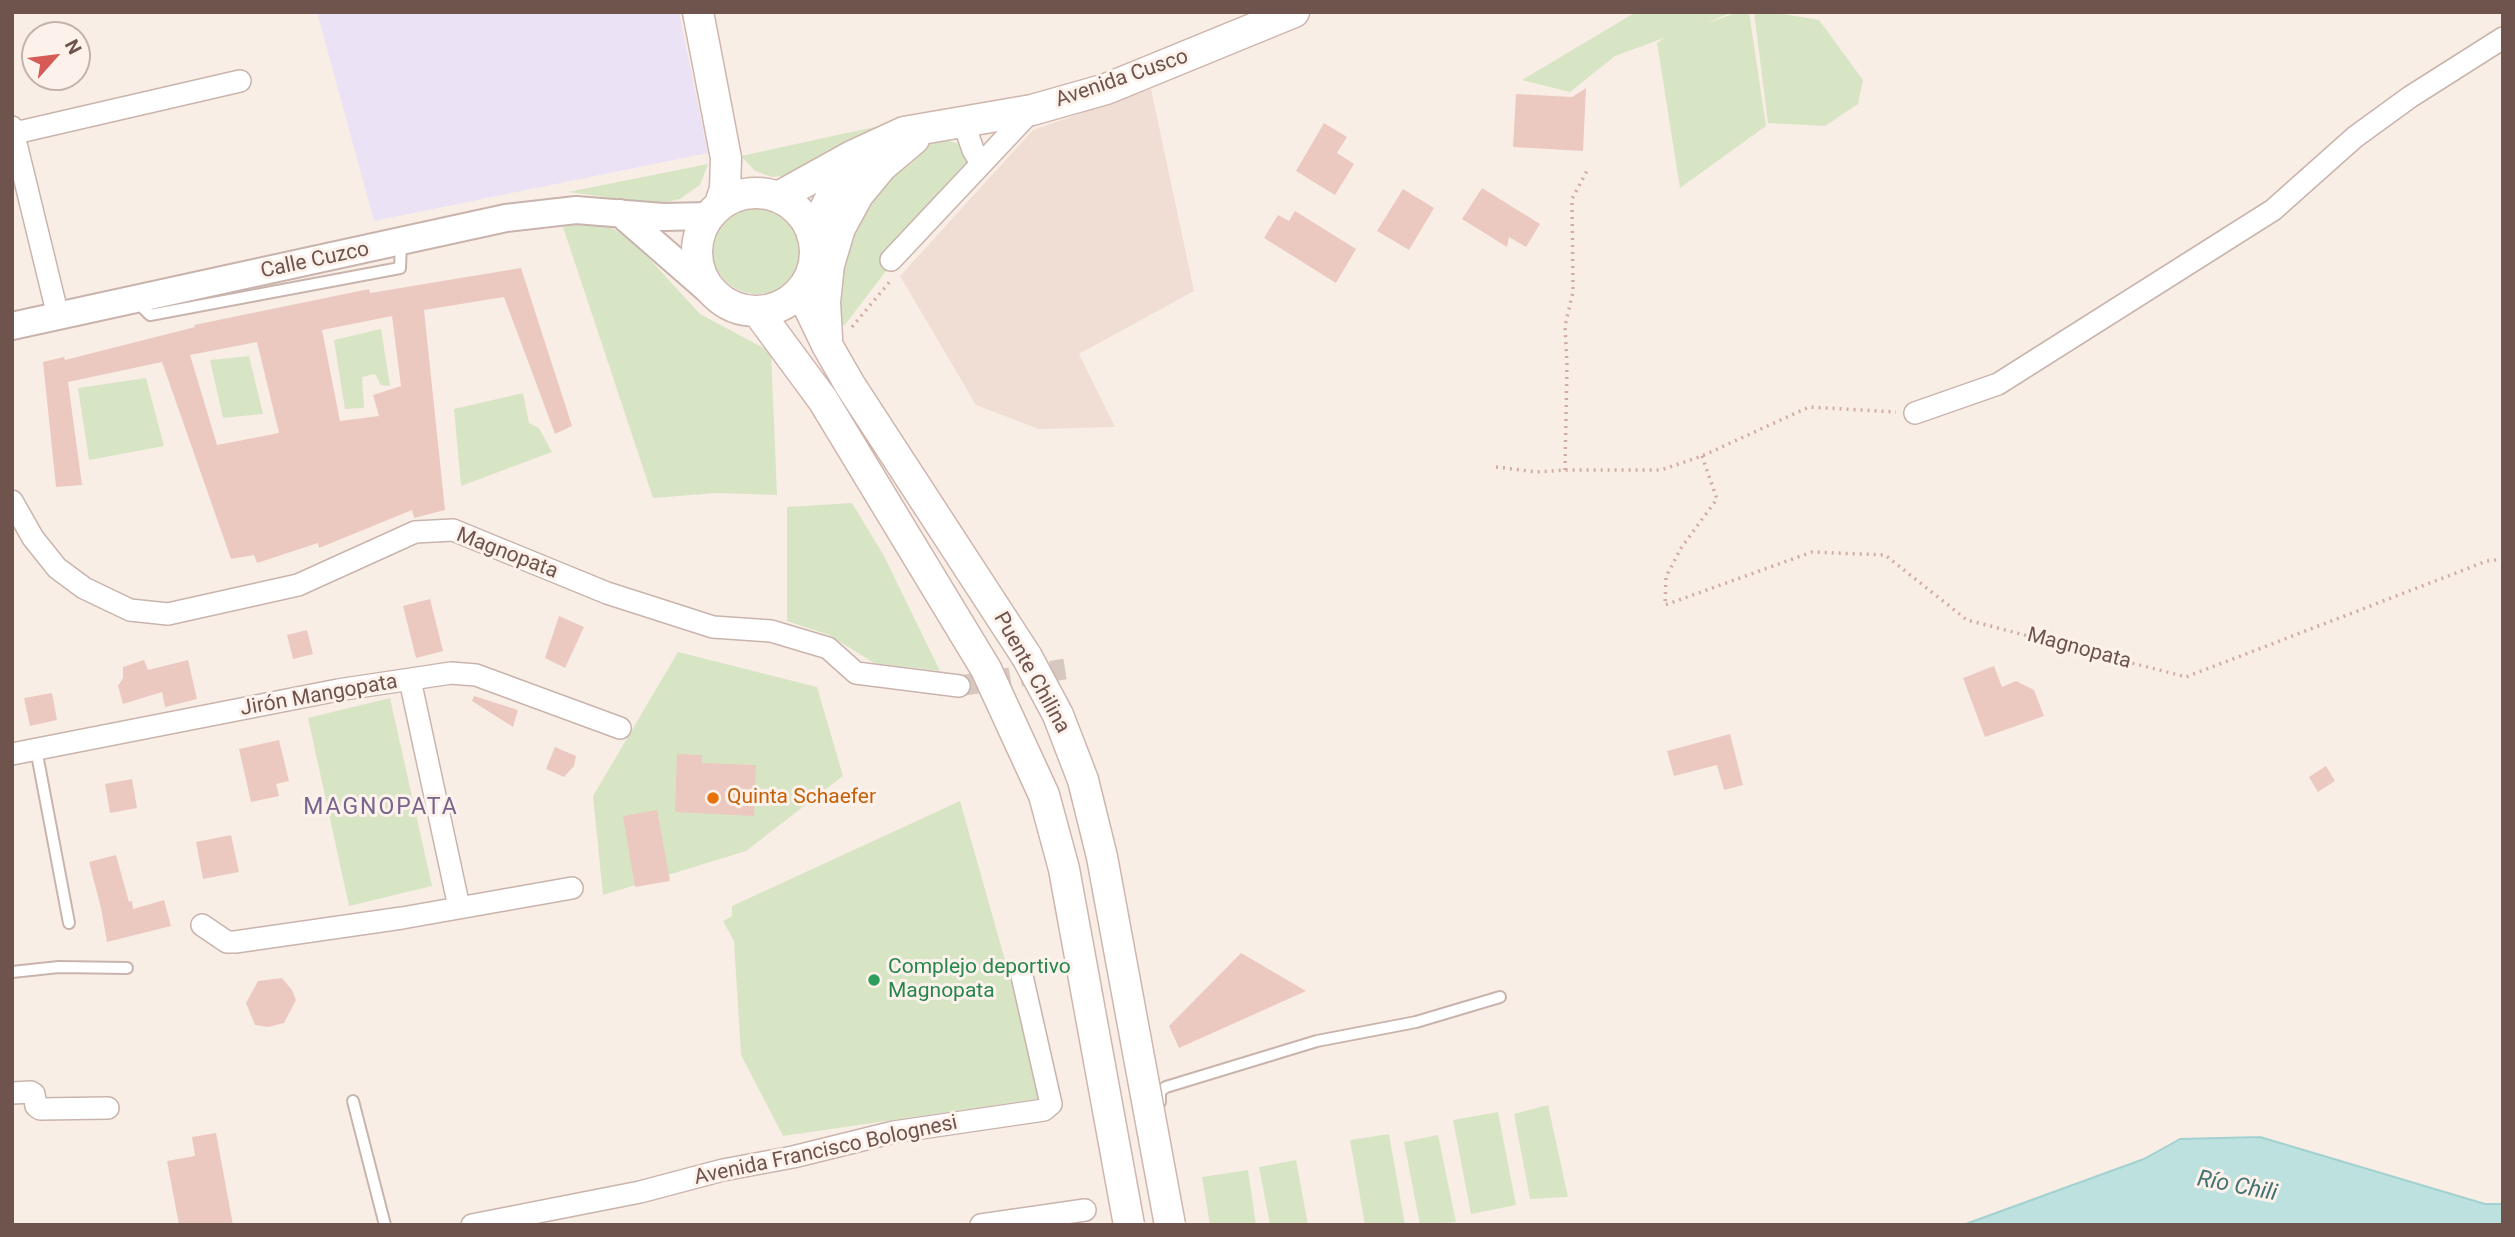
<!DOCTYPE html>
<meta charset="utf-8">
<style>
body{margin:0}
#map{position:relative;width:2515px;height:1237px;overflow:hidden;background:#f9eee5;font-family:Roboto,sans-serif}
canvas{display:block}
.frame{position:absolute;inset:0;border:14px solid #6f534d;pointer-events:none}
.north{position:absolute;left:21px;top:21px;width:70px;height:70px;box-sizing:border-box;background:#fdf2eb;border:2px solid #c4b2ac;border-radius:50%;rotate:62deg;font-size:19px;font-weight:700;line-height:28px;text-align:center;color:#6f534d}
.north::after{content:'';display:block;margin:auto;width:24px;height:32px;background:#d65b57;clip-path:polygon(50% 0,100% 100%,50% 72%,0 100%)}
</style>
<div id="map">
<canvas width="2515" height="1237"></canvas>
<div class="frame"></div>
<div class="north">N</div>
</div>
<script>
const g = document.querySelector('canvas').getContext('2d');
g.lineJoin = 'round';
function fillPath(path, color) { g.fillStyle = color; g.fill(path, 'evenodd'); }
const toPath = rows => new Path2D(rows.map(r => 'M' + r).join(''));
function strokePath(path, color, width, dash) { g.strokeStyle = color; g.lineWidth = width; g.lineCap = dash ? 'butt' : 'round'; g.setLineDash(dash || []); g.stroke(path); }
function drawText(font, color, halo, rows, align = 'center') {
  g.font = font + ' Roboto,sans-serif'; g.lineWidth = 6; g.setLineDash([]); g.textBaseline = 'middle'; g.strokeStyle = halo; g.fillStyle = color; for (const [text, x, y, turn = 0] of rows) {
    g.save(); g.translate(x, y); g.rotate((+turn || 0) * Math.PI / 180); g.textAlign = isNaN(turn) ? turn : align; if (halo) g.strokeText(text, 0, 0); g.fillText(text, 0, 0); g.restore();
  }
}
fillPath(toPath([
 [1151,89,1194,291,1079,354,1115,427,1039,429,976,405,900,276,1033,130]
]), '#f0ded4');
fillPath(toPath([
 [317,12,679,12,708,153,374,221]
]), '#ebe2f6');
fillPath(toPath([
 [1636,12,1732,12,1707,23,1739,12,1749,12,1766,126,1680,188,1657,43,1664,38,1615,56,1570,92,1522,80],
 [1754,12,1771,12,1819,20,1863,80,1858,104,1825,126,1768,123],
 [879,126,790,175,772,177,755,171,741,156],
 [940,139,957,143,967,162,882,257,886,271,844,326,836,310,839,259,861,204,900,159],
 [708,164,700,185,680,199,657,204,568,192],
 '712 249a45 45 0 1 1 90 0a45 45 0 1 1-90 0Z',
 [583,223,607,225,632,240,700,314,771,352,777,495,717,493,653,498,563,227],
 [381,329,390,386,381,385,375,374,362,377,364,408,345,409,334,340],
 [249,356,263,414,223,418,210,360],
 [146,378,164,446,89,460,78,388],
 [523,393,529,423,539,428,552,452,461,486,454,409],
 [852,503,884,556,940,671,874,663,829,635,787,621,787,507],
 [678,652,817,687,843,776,746,851,603,895,593,796],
 [390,698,432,886,349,906,308,718],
 [960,801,1044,1098,783,1136,741,1055,734,941,723,921,732,916,732,906],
 [1548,1105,1568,1197,1530,1199,1514,1114],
 [1498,1112,1516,1205,1471,1214,1453,1120],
 [1389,1134,1405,1225,1365,1225,1350,1140],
 [1438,1135,1456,1222,1420,1225,1404,1142],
 [1296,1160,1308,1225,1270,1225,1259,1167],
 [1248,1170,1256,1225,1210,1225,1202,1177]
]), '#d8e5c5');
const water = toPath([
 [2260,1137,2485,1204,2503,1204,2503,1225,1963,1225,2144,1159,2180,1139,2260,1137]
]);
fillPath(water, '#bce1df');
strokePath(water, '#a3d1d0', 2);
fillPath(toPath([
 [1586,88,1583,151,1513,147,1516,94,1572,97],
 [1324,123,1347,137,1337,153,1354,164,1335,195,1296,171],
 [1482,188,1540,224,1526,247,1509,237,1507,247,1462,219],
 [1403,189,1434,208,1409,250,1377,231],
 [1295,211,1356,249,1336,283,1264,238,1278,215,1289,221],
 [521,268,572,426,555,434,504,297,424,310,445,510,414,518,412,510,319,548,318,543,257,563,254,555,231,559,162,362,68,382,82,485,56,487,43,362,64,357,65,360,195,327,194,325,369,289,370,293],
 [392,316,401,386,373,395,379,416,340,421,322,330],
 [257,342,279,433,217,445,190,355],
 [430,599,443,651,416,658,403,606],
 [559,616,584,627,565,668,545,658],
 [307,630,313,654,293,659,287,635],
 [144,660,148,670,188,660,197,699,165,707,162,692,123,704,118,686,123,678,123,667],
 [1994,666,2002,687,2016,681,2034,690,2044,716,1985,737,1963,678],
 [52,693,57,720,30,726,24,698],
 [474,696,518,710,513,727,472,701],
 [1730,734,1743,785,1724,790,1717,765,1674,776,1667,751],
 [279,740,289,781,276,784,279,796,251,802,239,749],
 [555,747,576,756,574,766,564,777,546,769],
 [677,754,702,755,702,763,756,765,754,816,675,812],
 [2326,766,2335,781,2318,792,2309,777],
 [132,779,137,808,110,813,105,784],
 [657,810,670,881,635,887,623,816],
 [231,835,239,872,203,879,196,842],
 [116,855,129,902,132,901,133,909,164,900,171,926,107,942,101,908,89,862],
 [1241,953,1306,991,1179,1048,1169,1026],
 [282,978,292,990,296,1000,284,1023,268,1027,255,1025,246,1003,258,981],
 [216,1133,233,1225,179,1225,167,1161,195,1156,192,1137]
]), '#ecc9c0');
strokePath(toPath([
 [959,686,1065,669]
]), '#d6c7bf', 21, [21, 10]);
const service = toPath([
 [137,302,150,315,400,268,401,243],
 [36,749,69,923],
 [12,972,59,967,127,968],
 [353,1101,385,1225],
 [1160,1102,1160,1091,1166,1087,1317,1041,1416,1022,1500,997]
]);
const minor = toPath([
 [963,121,973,150,981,163],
 [12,127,58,316],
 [15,133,240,81],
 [891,260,1032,110],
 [1915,413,1998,384,2273,210,2355,137,2410,97,2503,38],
 [12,501,33,538,57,568,84,588,130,610,168,614,298,585,415,532,453,530,607,593,713,627,771,631,828,648,856,673,959,686],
 [410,680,459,907],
 [12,754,338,690,451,673,476,675,620,728],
 [202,925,227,942,235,942,402,918,572,888],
 [12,1093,31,1092,34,1094,36,1106,40,1109,108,1108],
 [472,1225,640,1192,723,1170,793,1157,894,1132,1044,1110,1051,1104,1022,976],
 [981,1225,1085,1210]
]);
const tertiary = toPath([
 [620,213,714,295],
 [12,326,506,218,576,210,663,217,708,216]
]);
const secondary = toPath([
 [698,12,726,158,725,189,720,204],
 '697 252a59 59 0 1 1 118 0a59 59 0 1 1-118 0Z',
 [778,197,852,156,904,132,1032,110,1106,89,1294,12],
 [812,235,833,193,850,175,869,161],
 [801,291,827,345,850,385,1027,657],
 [758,312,823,400,986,669],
 [827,338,825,302,829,265,840,228,858,195,882,166,914,139]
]);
strokePath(service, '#c9b4ad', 14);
strokePath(minor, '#c9b4ad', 24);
strokePath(tertiary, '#c9b4ad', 30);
strokePath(secondary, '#ceb5ad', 33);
strokePath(toPath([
 [852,327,892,279],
 [1702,456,1717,499,1681,548,1666,577,1665,605,1812,552,1885,555,1967,620,2186,677,2487,561,2503,559],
 [1496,467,1537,472,1565,470,1661,470,1702,456,1809,407,1896,412],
 [1565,470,1567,365,1565,326,1573,292,1572,199,1588,169]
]), '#d0aca3', 3.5, [2, 5]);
strokePath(service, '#fff', 10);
strokePath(minor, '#fff', 21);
strokePath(tertiary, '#fff', 26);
strokePath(secondary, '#fff', 30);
const secondaryBridge = toPath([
 [1027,657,1058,715,1083,780,1102,857,1170,1225],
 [986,669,1044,795,1064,869,1129,1225]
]);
strokePath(secondaryBridge, '#ceb5ad', 33, []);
strokePath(secondaryBridge, '#fff', 30);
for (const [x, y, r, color] of [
 [713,798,7,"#e8710a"],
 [874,980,7,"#2e9e5b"]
]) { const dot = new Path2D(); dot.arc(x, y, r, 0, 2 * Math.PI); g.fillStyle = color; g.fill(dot); strokePath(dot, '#fdf2eb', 2.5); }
drawText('21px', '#6f534d', '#fdf2eb', [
 ["Avenida Cusco",1122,79,-19],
 ["Calle Cuzco",315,261,-12],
 ["Magnopata",507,554,21],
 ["Magnopata",2079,649,15],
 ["Puente Chilina",1031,673,61],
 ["Jirón Mangopata",319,696,-10],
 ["Avenida Francisco Bolognesi",826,1151,-12]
]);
drawText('21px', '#c56008', '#fdf2eb', [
 ["Quinta Schaefer",727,798]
], 'left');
drawText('21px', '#27864d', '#fdf2eb', [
 ["Complejo deportivo",888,968],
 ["Magnopata",888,992]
], 'left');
g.letterSpacing = '2px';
drawText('23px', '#78658c', '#fdf2eb', [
 ["MAGNOPATA",381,808]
]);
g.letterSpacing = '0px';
drawText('italic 23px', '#437372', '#fdf2eb', [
 ["Río Chili",2237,1187,11]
]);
</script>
